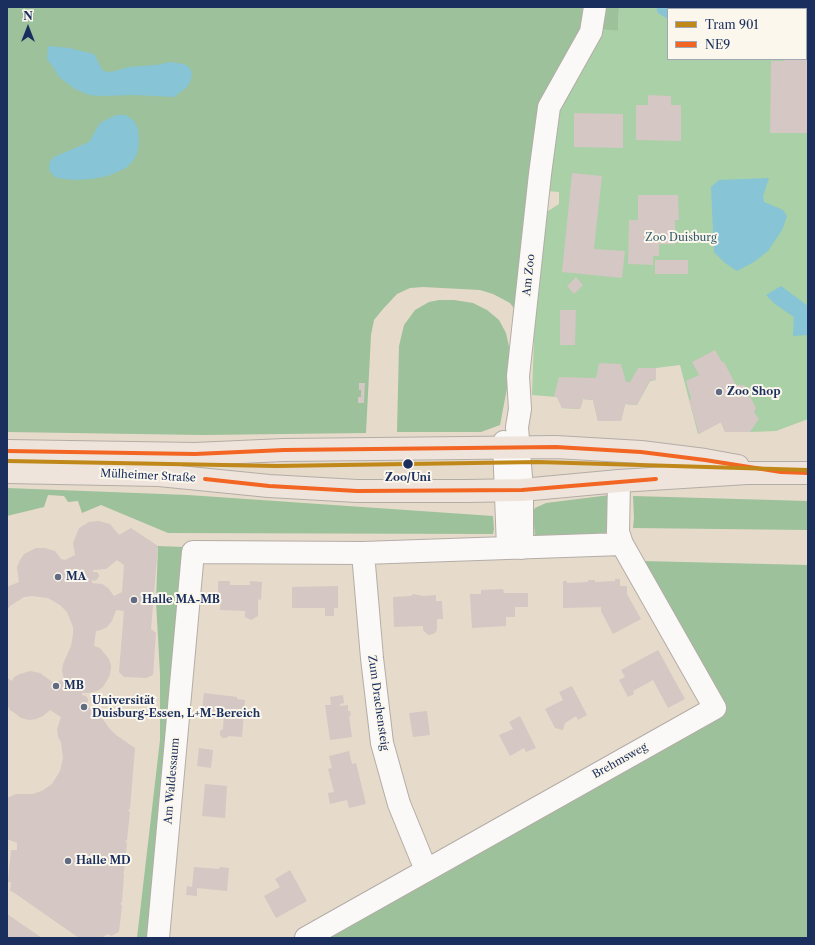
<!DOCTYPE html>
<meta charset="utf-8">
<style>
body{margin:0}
#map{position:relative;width:815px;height:945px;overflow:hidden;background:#e6daca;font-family:"Libre Caslon Text",serif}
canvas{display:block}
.frame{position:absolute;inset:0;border:8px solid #1b2f5e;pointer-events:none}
.legend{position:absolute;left:667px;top:8px;width:140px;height:52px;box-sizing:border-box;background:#fbf7ec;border:1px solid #a1a7b3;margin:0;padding:5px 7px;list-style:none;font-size:12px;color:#1b2f5e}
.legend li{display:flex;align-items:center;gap:8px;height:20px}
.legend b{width:20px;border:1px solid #a1a7b3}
.north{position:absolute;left:8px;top:8px;width:40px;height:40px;-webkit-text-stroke:3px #fbf7ec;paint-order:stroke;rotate:0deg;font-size:11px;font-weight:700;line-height:16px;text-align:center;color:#1b2f5e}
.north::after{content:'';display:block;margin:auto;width:14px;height:18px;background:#1b2f5e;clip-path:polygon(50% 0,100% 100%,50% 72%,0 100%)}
</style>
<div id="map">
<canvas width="815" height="945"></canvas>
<div class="frame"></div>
<ul class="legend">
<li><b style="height:5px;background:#c08818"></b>Tram 901</li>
<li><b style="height:5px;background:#f26522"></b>NE9</li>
</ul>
<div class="north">N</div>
</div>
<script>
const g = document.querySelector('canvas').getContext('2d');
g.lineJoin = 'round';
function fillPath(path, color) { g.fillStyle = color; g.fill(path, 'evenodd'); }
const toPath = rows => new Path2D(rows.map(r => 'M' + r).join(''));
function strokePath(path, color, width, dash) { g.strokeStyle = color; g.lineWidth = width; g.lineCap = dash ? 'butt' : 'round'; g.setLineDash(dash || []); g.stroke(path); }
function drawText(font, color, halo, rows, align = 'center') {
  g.font = font + ' "Libre Caslon Text",serif'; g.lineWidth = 4; g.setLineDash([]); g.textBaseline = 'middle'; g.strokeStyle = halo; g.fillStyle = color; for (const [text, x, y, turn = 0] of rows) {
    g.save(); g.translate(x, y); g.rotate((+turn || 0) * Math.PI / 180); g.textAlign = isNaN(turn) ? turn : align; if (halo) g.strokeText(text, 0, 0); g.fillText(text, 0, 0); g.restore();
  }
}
fillPath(toPath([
 [619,7,808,7,808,419,776,431,750,432,725,432,721,422,698,434,680,365,656,368,656,380,650,381,637,405,625,404,621,421,598,421,593,400,583,399,580,409,562,408,557,397,532,395,535,311,545,213,559,204,559,192,547,191,554,114,602,28,618,31],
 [668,9,806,9,806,59,668,59]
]), '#a9d0a6');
fillPath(toPath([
 [7,7,619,7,618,31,602,29,554,114,519,315,510,303,493,294,480,290,423,287,410,288,397,294,383,309,374,320,371,335,366,433,202,435,7,432],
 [439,300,454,300,473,303,487,310,499,320,506,333,510,351,509,378,500,425,481,432,397,432,399,346,404,325,415,310,429,302],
 [7,488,188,495,493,516,494,529,493,534,168,533,101,505,82,513,78,501,68,502,64,496,48,495,44,507,7,516],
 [610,495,608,530,601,539,595,534,535,537,533,512,535,508,546,503],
 [633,496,808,501,808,530,633,528,634,518],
 [158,546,184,547,154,938,137,938,160,740,160,674,156,601],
 [642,561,808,565,808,938,324,938,726,712]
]), '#9dc19b');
fillPath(toPath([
 [656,7,712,7,711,9,668,9,668,19,658,13],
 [48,46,69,48,94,54,103,71,111,72,129,67,156,65,170,62,184,64,189,67,192,73,191,80,187,87,174,97,134,95,100,96,89,95,75,89,59,77,55,70,47,59],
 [116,115,126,115,134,121,138,129,139,144,137,154,132,162,126,168,108,176,91,179,74,180,57,178,51,173,49,168,50,161,54,157,89,142,100,123],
 [769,178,763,196,764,202,783,210,787,216,782,230,768,251,754,262,737,271,725,263,714,252,711,187,719,180],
 [781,286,808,306,807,335,793,336,794,317,775,304,766,295]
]), '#86c4d6');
fillPath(toPath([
 [806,45,808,45,808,133,770,133,771,61,784,61,784,59,806,59],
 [648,95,671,96,671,105,681,105,681,141,636,140,636,105,648,105],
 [574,113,623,114,623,148,574,147],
 [572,173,602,176,594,249,625,251,622,278,562,272],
 [638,195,678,195,679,220,675,220,675,244,659,244,659,256,653,256,653,265,628,264,629,220,638,220],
 [655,260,688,260,688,274,655,274],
 [576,277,583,285,574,294,567,286],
 [560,310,576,310,575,345,560,345],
 [715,350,722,362,724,362,736,385,744,385,756,408,754,412,759,419,750,432,725,432,721,422,699,434,689,400,691,399,686,381,699,375,692,362],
 [599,363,621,364,626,382,630,382,638,368,656,368,656,380,650,380,637,405,625,404,621,421,598,421,593,400,583,399,580,409,562,408,557,397,554,396,559,377,596,378],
 [359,383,365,383,364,403,358,403,358,397,361,397,361,390,359,390],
 [99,521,110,524,119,535,131,528,158,546,151,629,156,633,153,675,146,678,124,677,119,672,124,611,116,610,112,621,107,627,101,630,96,631,94,646,100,648,109,659,111,666,110,675,103,687,97,691,88,693,82,693,82,695,86,696,88,699,88,702,82,704,82,706,91,708,98,712,109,728,116,735,135,748,130,808,128,811,130,812,127,840,125,841,127,843,124,871,123,873,124,874,122,902,120,904,122,905,119,932,111,936,108,934,101,938,79,938,13,892,10,891,11,882,8,882,11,850,17,850,17,843,7,839,7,798,16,794,32,794,42,791,52,784,60,771,63,758,61,742,58,737,57,729,61,717,50,710,43,716,36,719,29,720,21,718,16,714,10,710,7,704,7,678,12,681,14,677,20,674,30,671,40,673,54,683,64,679,62,671,63,664,71,646,73,635,73,627,67,612,60,605,48,598,32,596,24,597,10,606,7,610,7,587,19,582,17,567,20,560,24,554,36,548,45,548,55,551,61,559,65,560,75,555,73,543,79,528,89,522],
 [117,560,124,565,122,592,114,596,108,588,102,584,92,583,92,580,95,581,99,577,99,575,97,572,93,572,93,570,106,569,111,565],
 [615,579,620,579,620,586,627,586,627,594,641,619,613,634,601,611,601,607,563,608,563,581,567,581,567,583,588,582,588,580,595,580,595,582,615,581],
 [218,581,230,581,230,585,250,585,250,581,262,582,261,600,258,599,258,616,251,620,245,617,245,611,220,610,221,593,218,593],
 [338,586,338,608,334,608,334,616,325,616,325,608,292,608,292,587],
 [503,589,504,593,528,593,528,607,515,607,515,617,506,617,506,626,472,628,470,594,481,594,481,590],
 [413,594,423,596,436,595,436,601,442,601,443,619,437,619,437,629,436,632,433,634,428,635,423,630,423,626,394,627,393,597,411,596],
 [658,650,685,699,668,708,653,680,633,691,634,694,628,697,619,680,625,677,621,670],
 [572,686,587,715,578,720,576,716,565,723,563,730,555,728,545,709,563,700,559,692],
 [204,693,237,697,237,699,245,700,242,737,229,736,226,738,223,738,220,735,220,731,223,729,224,712,202,710],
 [343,695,344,703,340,704,340,706,348,705,348,711,350,711,351,715,349,716,352,737,330,740,325,705,331,705,330,697],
 [427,711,430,735,413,737,409,713],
 [520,716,536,748,526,752,524,748,510,756,499,735,513,729,509,722],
 [199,748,213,750,211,768,197,766],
 [349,751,352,764,356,763,366,804,349,808,347,800,330,804,328,793,334,792,328,769,332,768,329,756],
 [205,784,227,786,225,818,202,816],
 [194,867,219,869,220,867,229,868,227,891,197,888,197,896,186,895,187,886,192,887],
 [290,870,307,901,276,918,264,896,280,887,275,879],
 [7,914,42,938,7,938]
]), '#d4c7c4');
const minor = toPath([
 [504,442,508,548],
 [522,548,522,490,517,427,520,409,518,376,540,174,549,107,591,32,595,7],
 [363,553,372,658,382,743,399,804,426,870],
 [158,938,193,552,363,553,622,544],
 [306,938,715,708,622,544,618,532,619,481]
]);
const major = toPath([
 [7,451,195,454,284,450,556,447,641,452,705,460,738,466],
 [7,472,159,475,269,486,357,491,467,491,522,490,619,481,747,473,808,473]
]);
strokePath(minor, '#b3ada7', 24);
strokePath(major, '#b3ada7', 24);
strokePath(minor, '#fbf9f7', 22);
strokePath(major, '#eee4dc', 22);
strokePath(toPath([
 [7,451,195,454,284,450,556,447,641,452,705,460,781,472,808,473],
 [205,479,269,486,357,491,522,490,656,479]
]), '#f26522', 4);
strokePath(toPath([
 [7,461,277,466,538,462,808,470]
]), '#c08818', 4);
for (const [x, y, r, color] of [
 [719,392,4,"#626b84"],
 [408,464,5.5,"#1b2f5e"],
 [58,577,4,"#626b84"],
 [134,600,4,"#626b84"],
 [56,686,4,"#626b84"],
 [84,707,4,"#626b84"],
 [68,861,4,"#626b84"]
]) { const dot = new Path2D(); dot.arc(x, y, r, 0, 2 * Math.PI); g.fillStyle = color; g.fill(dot); strokePath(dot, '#fbf7ec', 1.5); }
drawText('11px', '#375d6b', '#fbf7ec', [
 ["Zoo Duisburg",681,238]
]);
drawText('11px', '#1b2f5e', '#fbf7ec', [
 ["Am Zoo",529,275,-84],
 ["Mülheimer Straße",148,476,3],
 ["Zum Drachensteig",378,703,82],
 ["Brehmsweg",620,761,-29],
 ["Am Waldessaum",172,781,-85]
]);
drawText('bold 11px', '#1b2f5e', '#fbf7ec', [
 ["Zoo Shop",727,392],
 ["MA",66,577],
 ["Halle MA-MB",142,600],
 ["MB",64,686],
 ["Universität",92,701],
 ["Duisburg-Essen, L+M-Bereich",92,714],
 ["Halle MD",76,861]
], 'left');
drawText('bold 11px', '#1b2f5e', '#fbf7ec', [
 ["Zoo/Uni",408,478]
]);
</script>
